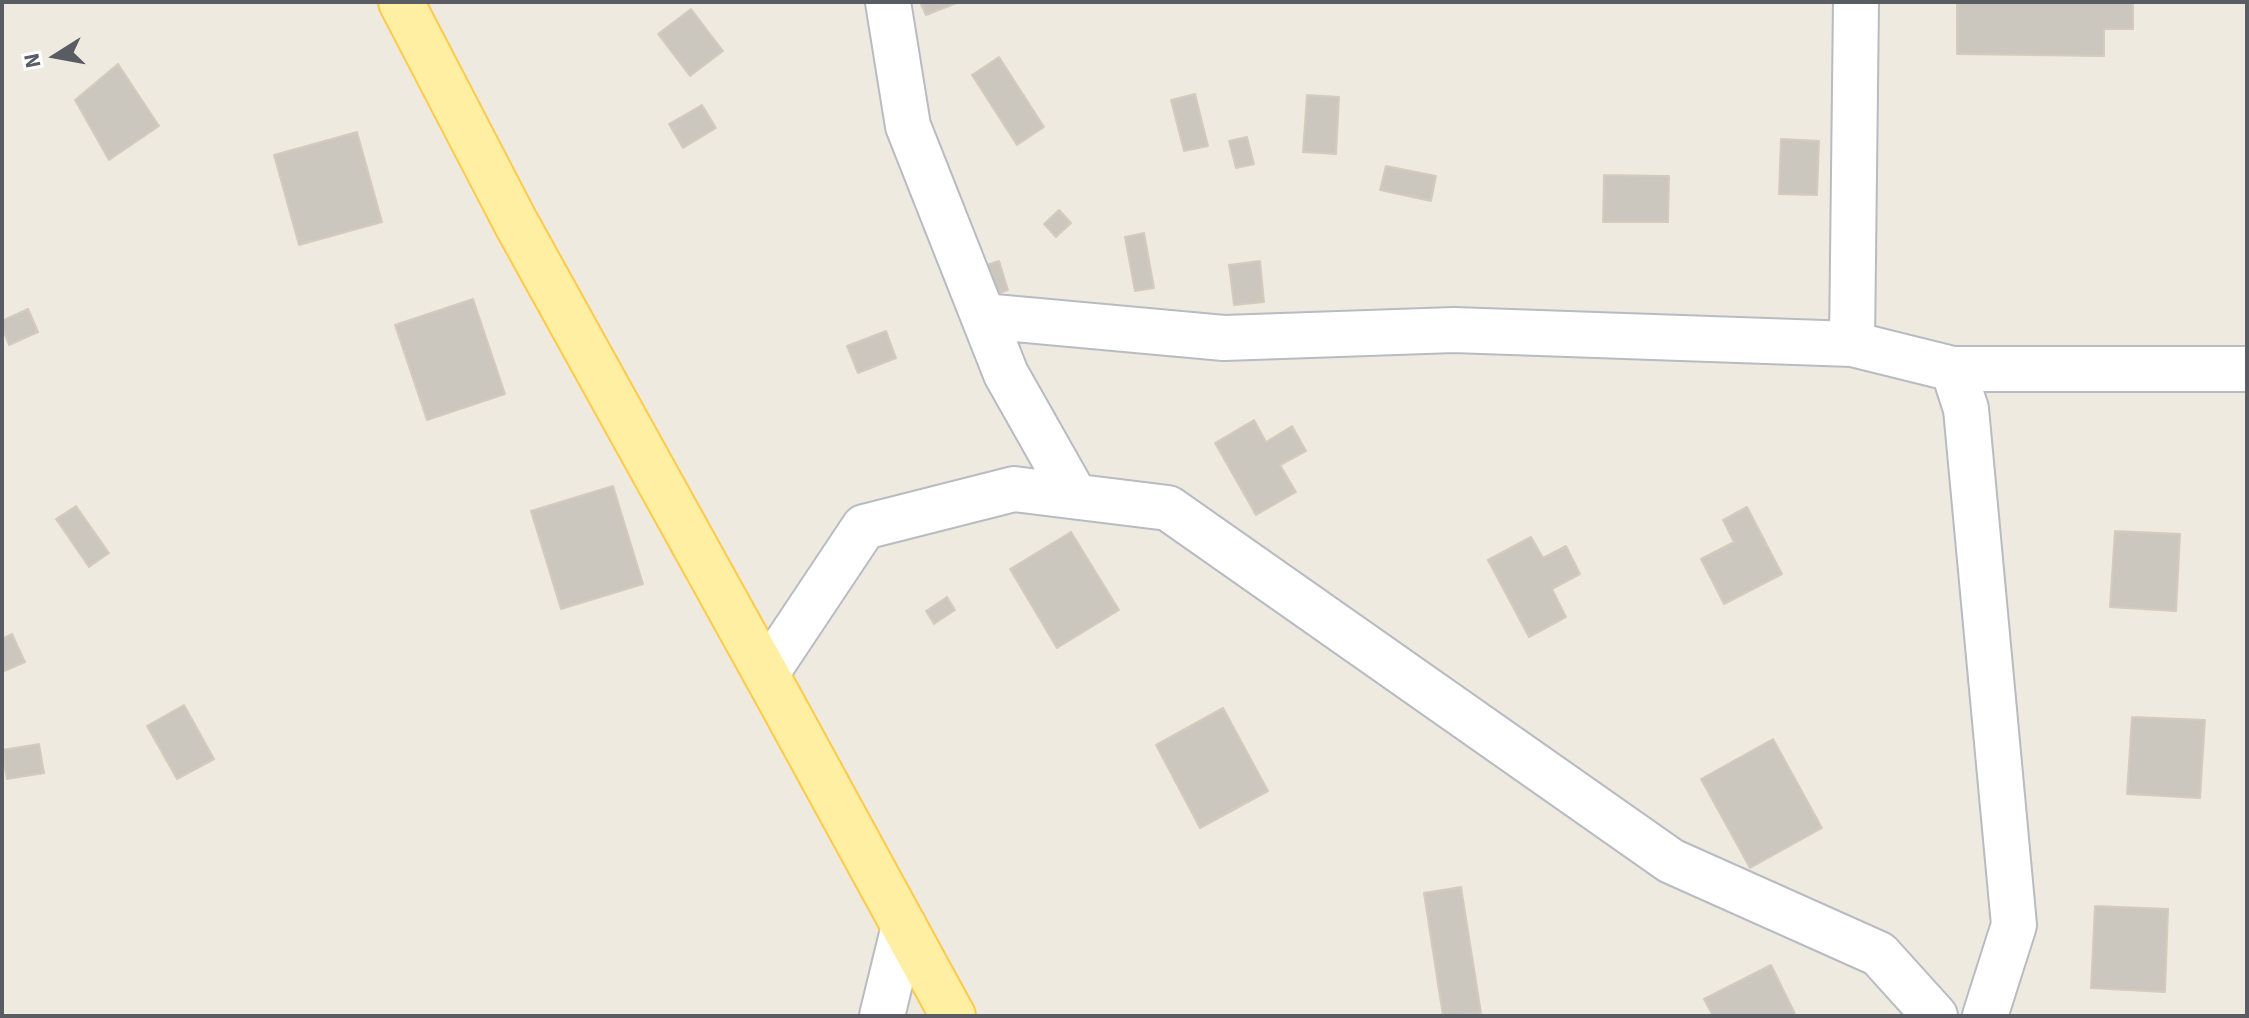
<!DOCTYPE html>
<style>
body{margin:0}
#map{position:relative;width:2249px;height:1018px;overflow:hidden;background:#eeeae0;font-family:"Source Sans 3",sans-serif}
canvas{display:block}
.frame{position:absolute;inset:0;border:4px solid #595d63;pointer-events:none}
.north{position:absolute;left:16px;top:16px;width:80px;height:80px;-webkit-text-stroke:6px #fff;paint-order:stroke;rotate:259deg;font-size:22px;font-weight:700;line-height:32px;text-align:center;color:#595d63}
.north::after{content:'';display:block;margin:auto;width:28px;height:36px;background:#595d63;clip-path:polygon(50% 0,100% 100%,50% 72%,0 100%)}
</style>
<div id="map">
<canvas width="2249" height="1018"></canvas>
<div class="frame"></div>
<div class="north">N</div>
</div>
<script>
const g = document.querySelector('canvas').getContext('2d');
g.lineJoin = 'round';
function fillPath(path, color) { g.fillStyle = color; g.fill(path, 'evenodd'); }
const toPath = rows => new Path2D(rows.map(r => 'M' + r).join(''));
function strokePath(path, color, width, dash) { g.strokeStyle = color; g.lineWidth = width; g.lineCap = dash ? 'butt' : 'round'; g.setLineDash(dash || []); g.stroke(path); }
const building = toPath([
 [920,2,959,2,926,15,920,2],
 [1957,2,2133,2,2133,29,2104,29,2104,56,1957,54,1957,2],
 [691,9,723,51,690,76,658,34,691,9],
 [999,57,1044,127,1017,145,972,75,999,57],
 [118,64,159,126,109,160,75,100,118,64],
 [1195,94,1208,146,1184,151,1171,100,1195,94],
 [1307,95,1339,97,1336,154,1303,152,1307,95],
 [702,105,716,128,683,148,669,124,702,105],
 [357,132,382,222,299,245,274,155,357,132],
 [1247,137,1254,164,1236,168,1229,141,1247,137],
 [1781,139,1819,141,1817,195,1779,194,1781,139],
 [1386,166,1436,176,1431,201,1380,190,1386,166],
 [1604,175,1669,176,1668,222,1603,222,1604,175],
 [1059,210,1071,223,1056,237,1044,224,1059,210],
 [1144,233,1154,288,1135,291,1125,237,1144,233],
 [999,261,1008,290,984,298,975,269,999,261],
 [1260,261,1264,302,1234,305,1229,265,1260,261],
 [473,299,505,394,427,420,395,325,473,299],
 [28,309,38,332,9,345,2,327,2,321,28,309],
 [886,331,896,358,858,373,847,346,886,331],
 [1254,420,1266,442,1292,426,1306,451,1280,465,1296,492,1256,515,1215,443,1254,420],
 [613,486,643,584,561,609,531,511,613,486],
 [76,506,109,553,89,567,56,519,76,506],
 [1747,507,1782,574,1724,604,1701,559,1734,542,1723,520,1747,507],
 [2115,531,2180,534,2176,611,2110,607,2115,531],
 [1071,532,1119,610,1057,648,1010,569,1071,532],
 [1531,537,1543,558,1566,546,1580,574,1552,589,1566,617,1529,637,1488,560,1531,537],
 [947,597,955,610,934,624,926,611,947,597],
 [12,634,25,662,2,672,2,639,12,634],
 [184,705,214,759,177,779,147,726,184,705],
 [1223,708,1268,791,1200,828,1156,745,1223,708],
 [2132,717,2205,720,2200,798,2127,794,2132,717],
 [1773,739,1822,828,1750,868,1701,779,1773,739],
 [39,744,44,773,7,779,2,750,39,744],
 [1461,887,1481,1013,1443,1016,1424,893,1461,887],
 [2095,906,2168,909,2165,992,2091,988,2095,906],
 [1771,965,1796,1016,1713,1016,1704,999,1771,965]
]);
fillPath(building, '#cbc7bf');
strokePath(building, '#d3ccbd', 2);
const minor = toPath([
 [888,2,908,126,1006,374,1075,496],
 [983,316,1224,338,1454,330,1852,344,1953,369,1966,409,2014,925,1985,1016],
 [1852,344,1856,2],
 [1953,369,2247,369],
 [766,674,864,527,1014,489,1168,508,1671,861,1879,954,1935,1016],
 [882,1016,904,926]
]);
const major = toPath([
 [401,2,516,223,777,694,953,1016]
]);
strokePath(minor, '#b8bbc1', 48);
strokePath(major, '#ffca47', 48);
strokePath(minor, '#fff', 44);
strokePath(major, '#ffefa3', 44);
</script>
